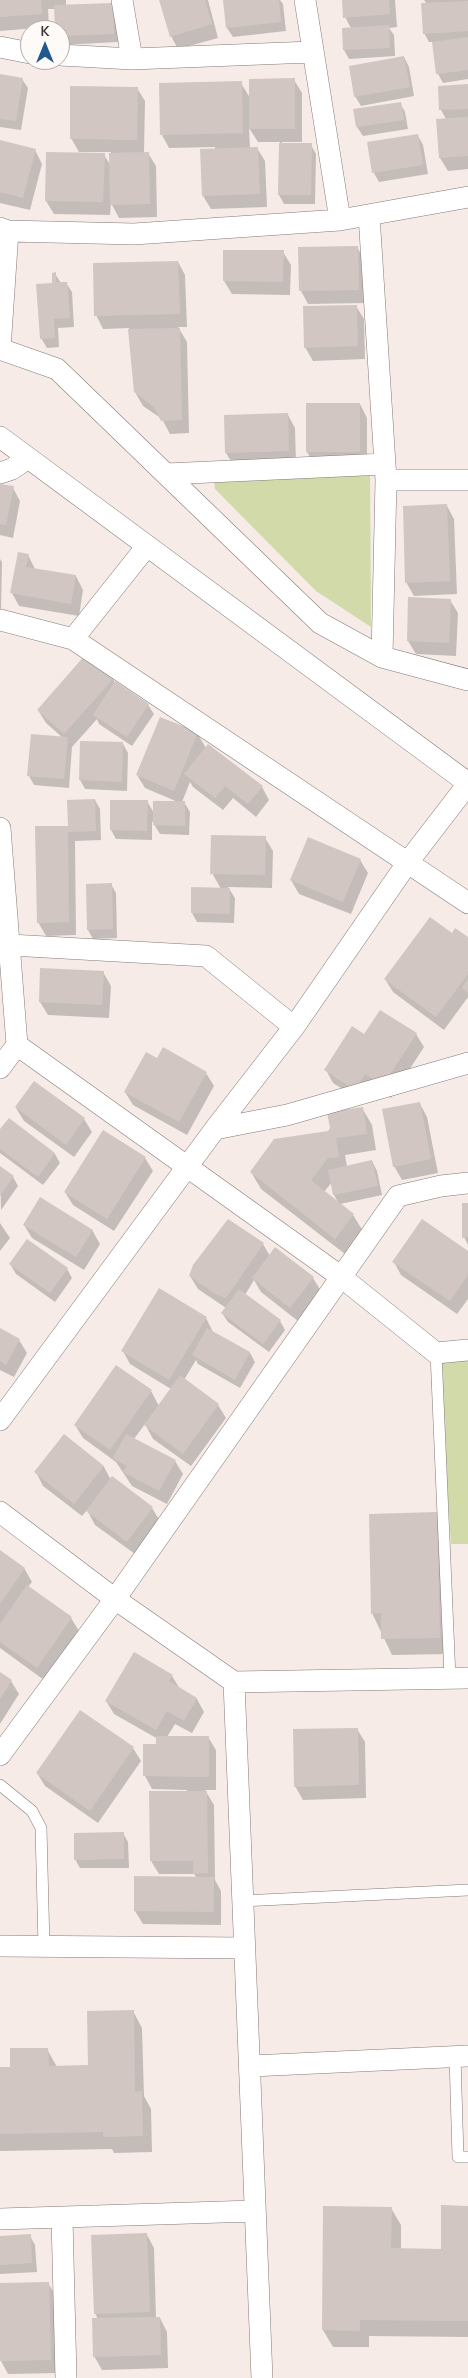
<!DOCTYPE html>
<style>
body{margin:0}
#map{position:relative;width:468px;height:2378px;overflow:hidden;background:#f6ebe7;font-family:Manrope,sans-serif}
canvas{display:block}
.north{position:absolute;left:20px;top:20px;width:50px;height:50px;box-sizing:border-box;background:#fefaf8;border:1px solid #b1adab;border-radius:50%;rotate:0deg;font-size:14px;font-weight:700;line-height:20px;text-align:center;color:#3e3a38}
.north::after{content:'';display:block;margin:auto;width:18px;height:22px;background:#225890;clip-path:polygon(50% 0,100% 100%,50% 72%,0 100%)}
</style>
<div id="map">
<canvas width="468" height="2378"></canvas>
<div class="north">K</div>
</div>
<script>
const g = document.querySelector('canvas').getContext('2d');
g.lineJoin = 'round';
function fillPath(path, color) { g.fillStyle = color; g.fill(path, 'evenodd'); }
const toPath = rows => new Path2D(rows.map(r => 'M' + r).join(''));
function strokePath(path, color, width, dash) { g.strokeStyle = color; g.lineWidth = width; g.lineCap = dash ? 'butt' : 'round'; g.setLineDash(dash || []); g.stroke(path); }
fillPath(toPath([
 [370,474,371,627,316,591,215,489,214,480],
 [468,1359,468,1544,451,1544,439,1363]
]), '#d2daaa');
fillPath(toPath([
 [0,0,66,0,66,6,112,4,117,14,118,42,62,45,60,30,57,30,56,9,48,9,49,27,0,31],
 [160,0,208,0,218,38,178,49,171,36],
 [280,0,283,4,286,31,233,37,227,28,225,1],
 [344,0,395,0,397,27,389,28,394,35,395,56,349,59,344,50,351,28,345,17],
 [424,0,468,0,468,79,443,83,438,74,433,42,429,42,424,33,427,4],
 [404,57,409,67,414,96,361,106,355,96],
 [0,75,22,79,28,88,21,130,0,127],
 [294,80,302,93,302,142,282,142,282,144,311,145,316,154,315,204,284,204,279,195,280,142,258,142,249,128,250,148,257,148,265,161,267,207,211,209,203,196,201,150,215,150,215,147,169,148,162,135,241,83,250,98],
 [468,85,468,169,448,171,440,158,446,119,441,110,439,87],
 [137,88,145,101,144,153,148,153,156,166,157,217,119,218,111,203,110,215,54,214,46,201,104,155,111,166,111,152,79,152,71,138],
 [400,103,405,112,408,129,363,136,357,127,355,110],
 [418,136,423,145,428,174,379,182,374,173,369,143],
 [0,142,35,150,42,164,30,210,0,203],
 [357,247,365,261,366,303,308,304,301,291],
 [283,252,291,265,290,295,232,294,224,281],
 [178,262,185,275,187,327,178,327,187,342,189,433,170,434,162,419,143,406,135,392,129,328,103,329,96,315],
 [55,274,61,283,66,283,72,292,74,327,58,328,59,347,47,348,41,338],
 [356,306,364,319,365,359,313,361,305,347],
 [360,404,367,418,367,465,315,465,307,452],
 [288,415,295,428,296,464,234,466,226,453],
 [0,485,13,488,20,501,13,538,0,535],
 [447,506,454,519,457,594,414,596,406,582],
 [28,555,35,569,76,576,83,590,79,616,19,606,12,593],
 [0,559,2,562,1,611,0,611],
 [450,600,458,613,456,656,416,654,408,641],
 [113,679,115,683,148,705,154,714,132,746,99,724,97,719,72,747,69,788,34,785,29,776,63,738,46,723,38,710],
 [197,733,206,748,262,787,269,800,256,817,233,798,223,810,193,787,190,782,182,802,184,802,190,812,189,835,160,834,152,821,152,840,116,839,111,830,147,801,155,815,178,802,145,788,137,775],
 [81,742,123,744,128,753,127,791,85,789,80,780],
 [95,800,100,809,101,840,75,841,76,935,46,936,38,922,67,827],
 [265,838,273,851,272,888,228,887,235,898,234,923,197,922,192,913,192,889,221,889,212,873],
 [360,860,368,873,351,914,299,894,291,880],
 [111,884,116,893,117,938,93,939,88,930],
 [452,934,468,939,468,997,444,1030,393,992,385,979],
 [103,972,111,986,109,1018,48,1015,40,1002],
 [416,1034,424,1047,391,1098,373,1087,363,1102,333,1083,326,1070,365,1036],
 [206,1073,214,1086,187,1135,133,1105,125,1092],
 [420,1104,427,1117,438,1173,402,1180,394,1166],
 [16,1108,84,1119,92,1132,74,1157,24,1121],
 [362,1108,372,1125,376,1150,345,1155,347,1167,372,1161,377,1171,382,1195,340,1204,353,1215,363,1231,345,1254,261,1189,251,1172,328,1132],
 [332,1182,334,1195,339,1204,324,1192],
 [9,1120,55,1154,60,1163,43,1185,0,1153,0,1131],
 [145,1158,153,1171,114,1231,73,1205,65,1192],
 [0,1168,13,1177,18,1186,1,1210],
 [468,1204,468,1245,464,1237],
 [0,1223,10,1238,0,1251],
 [24,1225,92,1230,100,1244,84,1270,32,1238],
 [263,1244,270,1256,313,1278,321,1291,298,1321,261,1292,254,1280,245,1295,280,1321,285,1330,269,1352,228,1322,222,1313,226,1308,198,1289,190,1276],
 [468,1252,468,1299,457,1314,401,1275,394,1262],
 [10,1264,67,1269,72,1278,55,1302,16,1274],
 [206,1318,213,1332,250,1353,255,1362,240,1388,198,1364,196,1360,184,1380,218,1405,226,1418,191,1466,153,1439,145,1424,134,1439,175,1461,183,1474,167,1504,132,1486,116,1462,83,1438,75,1425,151,1391,159,1406,171,1389,130,1364,123,1351],
 [0,1330,19,1340,27,1353,14,1377,0,1370],
 [64,1436,104,1467,111,1480,152,1508,160,1521,135,1554,95,1525,87,1510,82,1516,43,1486,36,1472],
 [436,1514,446,1530,449,1654,392,1655,372,1613],
 [0,1552,24,1568,32,1582,28,1587,71,1618,79,1631,44,1680,0,1648],
 [0,1674,11,1681,19,1694,0,1724],
 [172,1676,180,1689,197,1699,204,1712,192,1733,175,1724,167,1737,208,1737,216,1750,216,1790,205,1790,214,1805,215,1880,221,1891,221,1925,143,1924,135,1911,197,1878,194,1874,159,1874,151,1861,187,1790,152,1789,145,1776,145,1745,158,1745,158,1739,114,1714,106,1701],
 [357,1729,365,1742,366,1798,303,1800,295,1786],
 [133,1748,141,1761,98,1823,45,1786,37,1773],
 [123,1833,128,1842,129,1868,80,1868,75,1859],
 [133,2011,142,2028,144,2096,151,2109,152,2152,114,2153,112,2149,0,2151,0,2069,12,2068,47,2049,57,2067,90,2067],
 [468,2207,468,2337,369,2336,369,2347,333,2347,323,2330,391,2208,401,2225,401,2250,442,2250],
 [147,2235,154,2248,156,2318,160,2318,167,2332,168,2368,102,2370,94,2356,98,2319,95,2313],
 [30,2236,35,2245,37,2272,0,2274,0,2237],
 [48,2283,56,2296,58,2373,8,2374,1,2361,0,2284]
]), '#0003');
fillPath(toPath([
 [0,0,41,0,42,14,0,17],
 [159,0,205,0,212,24,170,37],
 [223,0,279,0,281,22,226,28],
 [342,0,389,0,390,14,343,18],
 [468,1,468,31,423,34,421,3],
 [113,3,114,34,60,36,60,30,55,30,54,5],
 [389,25,390,48,343,50,342,28],
 [468,37,468,70,436,74,432,42],
 [404,56,410,87,354,97,349,66],
 [0,74,23,78,16,121,0,119],
 [295,78,295,129,249,129,249,79],
 [242,81,243,133,160,135,159,83],
 [468,84,468,109,439,110,438,86],
 [70,86,138,87,137,140,70,139],
 [401,102,404,120,356,127,353,109],
 [468,117,468,156,439,158,436,119],
 [418,134,423,165,372,173,367,142],
 [0,140,36,149,23,198,0,192],
 [279,143,312,143,311,195,278,195],
 [258,147,260,194,202,196,200,149],
 [46,152,105,153,103,202,45,201],
 [149,152,150,204,110,205,109,153],
 [358,246,359,290,299,291,298,247],
 [223,250,284,250,283,282,223,281],
 [178,261,180,314,94,316,93,263],
 [56,272,56,282,67,282,70,318,54,319,55,338,40,339,36,284,52,283,52,273],
 [357,305,358,346,304,348,303,306],
 [180,328,182,420,161,421,153,406,134,392,128,329],
 [306,403,360,403,360,452,306,452],
 [288,413,289,451,225,453,224,415],
 [0,484,14,486,6,525,0,524],
 [447,504,450,581,405,583,403,506],
 [18,552,29,554,26,567,76,575,71,604,10,593],
 [408,597,451,599,449,643,407,641],
 [86,654,114,678,64,734,37,710],
 [115,681,149,704,127,737,93,715],
 [160,717,198,732,174,791,136,775],
 [31,734,68,737,64,779,27,776],
 [80,741,123,742,122,782,79,780],
 [208,744,263,786,248,804,225,786,215,798,184,774],
 [95,799,96,831,68,832,69,922,37,923,35,826,68,826,67,800],
 [110,800,148,800,147,831,110,830],
 [153,801,185,801,185,826,153,825],
 [211,835,266,836,265,875,210,874],
 [308,837,361,859,343,902,290,880],
 [112,883,113,929,87,930,86,884],
 [191,887,230,888,230,914,191,913],
 [430,917,452,933,455,928,468,937,468,974,436,1017,384,979],
 [40,968,104,971,102,1005,39,1002],
 [468,979,468,993,462,988],
 [380,1010,417,1033,383,1085,365,1074,355,1090,324,1070,352,1026,364,1034],
 [163,1047,207,1072,179,1122,124,1092,146,1052,157,1058],
 [34,1081,85,1118,66,1145,15,1107],
 [420,1102,431,1159,393,1167,382,1109],
 [363,1107,367,1134,336,1138,339,1157,328,1158,311,1180,354,1214,335,1239,250,1172,274,1139,328,1131,330,1128,327,1112],
 [9,1118,55,1153,38,1177,0,1149,0,1129],
 [103,1130,146,1157,107,1219,64,1192],
 [372,1160,378,1186,333,1195,328,1170],
 [0,1166,14,1176,0,1196],
 [40,1197,93,1230,76,1257,23,1225],
 [462,1203,468,1203,468,1237,462,1238],
 [228,1219,264,1243,226,1298,217,1295,189,1276,193,1265],
 [422,1219,468,1251,468,1275,450,1301,392,1262],
 [27,1239,68,1268,50,1293,9,1264],
 [275,1247,314,1277,290,1308,252,1278],
 [159,1288,207,1317,169,1380,121,1351],
 [239,1289,281,1320,263,1344,221,1313],
 [0,1328,20,1339,6,1365,0,1361],
 [207,1328,250,1352,235,1380,192,1355],
 [116,1365,152,1390,110,1450,74,1425],
 [180,1375,219,1404,183,1454,144,1425],
 [64,1434,104,1466,74,1504,34,1472],
 [126,1434,176,1460,159,1491,123,1472,127,1466,113,1458],
 [112,1476,153,1507,127,1542,86,1511],
 [437,1512,440,1638,381,1639,381,1613,371,1614,369,1514],
 [0,1550,25,1568,0,1604],
 [27,1585,72,1617,37,1668,0,1642,0,1624],
 [134,1652,173,1675,169,1681,197,1698,184,1721,167,1711,156,1730,105,1701],
 [0,1672,12,1680,0,1699],
 [80,1710,134,1747,90,1811,36,1773],
 [358,1728,359,1785,294,1787,293,1729],
 [156,1736,209,1736,209,1777,143,1776,143,1744,156,1744],
 [149,1791,207,1791,208,1873,193,1874,193,1861,150,1861],
 [124,1832,124,1859,74,1860,74,1833],
 [134,1876,214,1877,214,1912,134,1911],
 [134,2010,135,2092,142,2091,143,2136,103,2137,103,2132,0,2134,0,2067,10,2067,10,2048,48,2048,49,2066,88,2065,87,2011],
 [441,2205,468,2206,468,2321,360,2320,360,2331,322,2330,323,2206,392,2207,391,2248,441,2249],
 [147,2233,150,2312,94,2314,91,2235],
 [31,2234,32,2263,0,2265,0,2236],
 [49,2282,51,2360,0,2361,0,2283],
 [160,2317,161,2355,93,2357,92,2318]
]), '#d1c6c2');
const service = toPath([
 [436,1353,450,1678],
 [0,1785,32,1811,41,1828,44,1947],
 [242,1901,468,1890],
 [455,2057,458,2157,468,2157]
]);
const minor = toPath([
 [122,0,132,59],
 [305,0,340,220],
 [0,47,30,53],
 [60,55,132,59,312,52],
 [369,215,386,480,382,657],
 [0,228,8,231,134,234,340,220,468,197],
 [0,349,57,369,320,623,382,657,468,680],
 [0,349,8,231],
 [0,437,468,783],
 [0,473,12,469,28,458],
 [166,474,385,464],
 [386,480,468,480],
 [0,620,73,639,468,903],
 [73,639,147,546],
 [0,828,17,1045,0,1068],
 [10,945,206,956,294,1027],
 [17,1045,340,1276,436,1353,468,1350],
 [215,1129,287,1115,468,1063],
 [0,1420,215,1129,294,1027,408,862,468,784],
 [0,1512,115,1599,234,1682,468,1678],
 [234,1682,262,2378],
 [0,1755,115,1599,398,1196,441,1186,468,1183],
 [0,1946,244,1948],
 [251,2066,468,2056],
 [62,2218,66,2378],
 [0,2219,254,2211]
]);
strokePath(service, '#837a76', 12);
strokePath(minor, '#837a76', 22);
strokePath(service, '#fff', 11);
strokePath(minor, '#fff', 21);
</script>
